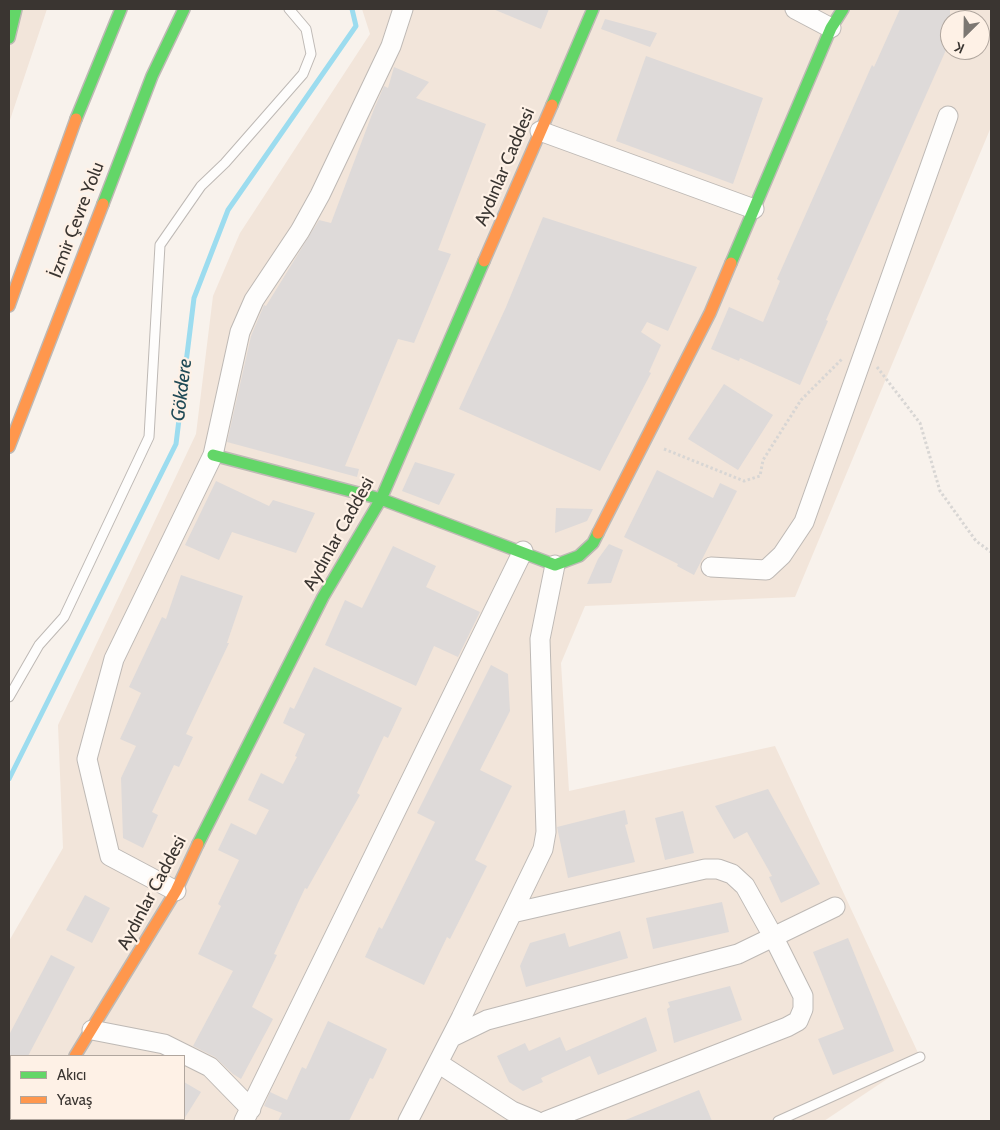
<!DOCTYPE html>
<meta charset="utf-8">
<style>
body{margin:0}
#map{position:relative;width:1000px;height:1130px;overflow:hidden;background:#f8f2ec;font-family:Cabin,sans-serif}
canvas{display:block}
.frame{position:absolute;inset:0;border:10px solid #3a3531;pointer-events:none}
.legend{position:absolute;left:10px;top:1055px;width:175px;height:65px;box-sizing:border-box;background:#fef1e6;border:1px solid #b0a69e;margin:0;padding:6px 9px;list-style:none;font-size:15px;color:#3a3531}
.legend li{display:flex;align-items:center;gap:10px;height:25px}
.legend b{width:25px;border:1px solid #b0a69e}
.north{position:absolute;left:940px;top:10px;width:50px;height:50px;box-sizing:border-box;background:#fef1e6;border:1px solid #b0a69e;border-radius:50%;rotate:203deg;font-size:14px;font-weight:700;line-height:20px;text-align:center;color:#3a3531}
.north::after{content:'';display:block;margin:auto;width:18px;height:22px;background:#7c7772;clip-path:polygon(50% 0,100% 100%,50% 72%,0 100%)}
</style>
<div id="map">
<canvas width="1000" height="1130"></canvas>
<div class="frame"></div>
<ul class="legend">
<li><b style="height:6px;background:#63d668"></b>Akıcı</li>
<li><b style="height:6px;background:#ff974d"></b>Yavaş</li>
</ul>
<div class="north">K</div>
</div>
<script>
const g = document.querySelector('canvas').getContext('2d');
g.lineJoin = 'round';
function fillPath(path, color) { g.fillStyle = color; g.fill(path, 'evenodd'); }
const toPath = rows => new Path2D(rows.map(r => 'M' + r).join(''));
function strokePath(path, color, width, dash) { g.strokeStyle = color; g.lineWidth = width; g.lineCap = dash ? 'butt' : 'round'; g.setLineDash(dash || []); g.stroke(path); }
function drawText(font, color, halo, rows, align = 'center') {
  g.font = font + ' Cabin,sans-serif'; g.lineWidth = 4.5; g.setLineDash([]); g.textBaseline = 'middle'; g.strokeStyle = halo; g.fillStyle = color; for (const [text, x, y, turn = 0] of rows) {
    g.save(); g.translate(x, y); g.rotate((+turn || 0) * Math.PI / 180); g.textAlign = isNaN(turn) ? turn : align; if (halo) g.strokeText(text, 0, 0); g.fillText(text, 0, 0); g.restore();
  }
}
fillPath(toPath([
 [9,9,47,9,9,123],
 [362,9,991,9,991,127,795,597,585,606,561,663,569,791,775,746,920,1057,824,1121,9,1121,9,941,63,848,58,725,196,434,213,296,240,233,370,34],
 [950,20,980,20,980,50,950,50],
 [11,1056,184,1056,184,1119,11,1119]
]), '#f2e5da');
strokePath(toPath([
 [9,779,176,444,194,298,228,210,356,26,352,9]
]), '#9cdcef', 5);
fillPath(toPath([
 [493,9,549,9,541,29],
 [900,9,950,9,950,41,826,320,828,321,800,385,740,358,739,361,711,349,729,307,763,322,780,281,777,279,872,65,874,67],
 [605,19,657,33,650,47,601,29],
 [646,56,763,98,733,184,616,141],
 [394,67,429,82,416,98,486,124,438,250,451,254,414,343,398,339,345,466,359,469,357,477,227,442,251,336,264,305,266,306,319,220,331,223,374,109,384,86,388,88],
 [543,217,697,267,668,331,647,322,641,332,661,345,649,372,651,373,600,471,459,409,506,307],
 [724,384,773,415,738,470,688,439],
 [415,462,455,474,439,505,402,491],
 [657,470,713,498,720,483,737,491,694,575,677,566,678,564,624,537],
 [216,481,269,506,273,500,315,513,296,553,232,532,219,560,185,545],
 [556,508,593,509,587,521,555,533],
 [609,544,623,550,611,583,587,584,598,559],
 [393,546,436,566,426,587,480,612,458,657,434,646,416,686,325,645,345,600,362,608],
 [181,575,243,596,227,643,229,643,186,734,193,737,179,767,174,765,152,812,158,815,143,848,123,838,121,778,136,746,120,739,141,693,129,687,162,617,166,619],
 [491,665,508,674,510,711,480,770,512,786,475,860,487,866,450,939,447,937,424,985,365,957,379,927,382,929,435,822,417,813],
 [314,667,402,708,388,738,384,736,357,793,360,795,307,889,305,888,274,954,277,955,252,1007,273,1019,241,1079,233,1074,215,1057,193,1046,233,971,198,954,221,906,218,904,239,860,218,850,231,823,256,835,269,810,248,800,261,773,283,784,297,757,295,756,305,734,283,723,290,707,294,709],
 [768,789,820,884,781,903,769,877,772,876,747,832,734,839,715,806],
 [625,810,628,824,625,825,635,862,568,878,557,827],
 [683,811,694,853,665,860,655,818],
 [85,895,110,908,92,943,66,930],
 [722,902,729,932,653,949,646,918],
 [620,931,628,958,526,987,520,966,530,943,565,933,569,947],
 [848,938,894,1051,833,1075,818,1039,844,1029,813,952],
 [51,955,75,967,28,1056,9,1056,9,1035],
 [730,986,742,1020,674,1043,667,1009,670,1007,668,1002],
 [646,1017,657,1051,598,1075,590,1056,541,1078,543,1082,523,1091,509,1082,497,1056,525,1043,529,1051,560,1037,566,1051],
 [328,1021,387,1049,373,1079,370,1078,349,1121,278,1121,282,1113,264,1106,270,1092,287,1100,302,1067,306,1069],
 [184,1082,201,1092,184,1119],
 [699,1090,712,1121,623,1121]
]), '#dedad9');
const lane = toPath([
 [9,697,39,645,64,617,149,437,160,245,201,186,225,163,303,74,311,54,306,29,289,9],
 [778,1121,920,1057]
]);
const street = toPath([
 [795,9,831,28],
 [540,131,754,209],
 [711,567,766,570,782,555,804,522,948,116],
 [176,891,110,856,87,759,114,659,213,455,240,332,254,300,300,231,320,195,391,46,403,9],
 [512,913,705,869,718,869,732,874,745,886,774,938,803,996,803,1009,798,1021,787,1027,546,1121],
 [92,1030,164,1044,210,1067,251,1109],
 [452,1037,487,1020,738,954,835,907],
 [438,1063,512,1111,536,1121],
 [244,1121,523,551],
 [408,1121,461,1018,543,849,546,832,540,639,555,565]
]);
const fast = toPath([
 [9,38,16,9],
 [552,105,593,9],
 [76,119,121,9],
 [103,204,152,76,184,9],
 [731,263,831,28,843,9],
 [213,455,381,499,555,565,579,556,593,543,598,533],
 [198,844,323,597,381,499,484,261],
 [35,1121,36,1119]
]);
const slow = toPath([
 [484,261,552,105],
 [9,306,76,119],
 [9,447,103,204],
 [598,533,710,313,731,263],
 [75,1056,176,891,198,844]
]);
strokePath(lane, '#beb9b5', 11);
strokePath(street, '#beb9b5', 21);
strokePath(fast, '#beb9b5', 14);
strokePath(slow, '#beb9b5', 14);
strokePath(toPath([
 [877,367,920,423,940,491,976,541,991,552],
 [664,449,744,481,760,476,763,460,801,400,842,359]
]), '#d8d6d4', 3, [2.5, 2.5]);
strokePath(lane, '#fefdfc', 9);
strokePath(street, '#fefdfc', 19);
strokePath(fast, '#63d668', 11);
strokePath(slow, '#ff974d', 11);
drawText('18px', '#3a3531', '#fef1e6', [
 ["Aydınlar Caddesi",505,167,-67],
 ["İzmir Çevre Yolu",77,220,-69],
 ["Aydınlar Caddesi",339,534,-61],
 ["Aydınlar Caddesi",152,893,-62]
]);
drawText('italic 19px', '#204a56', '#fef1e6', [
 ["Gökdere",182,390,-83]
]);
</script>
